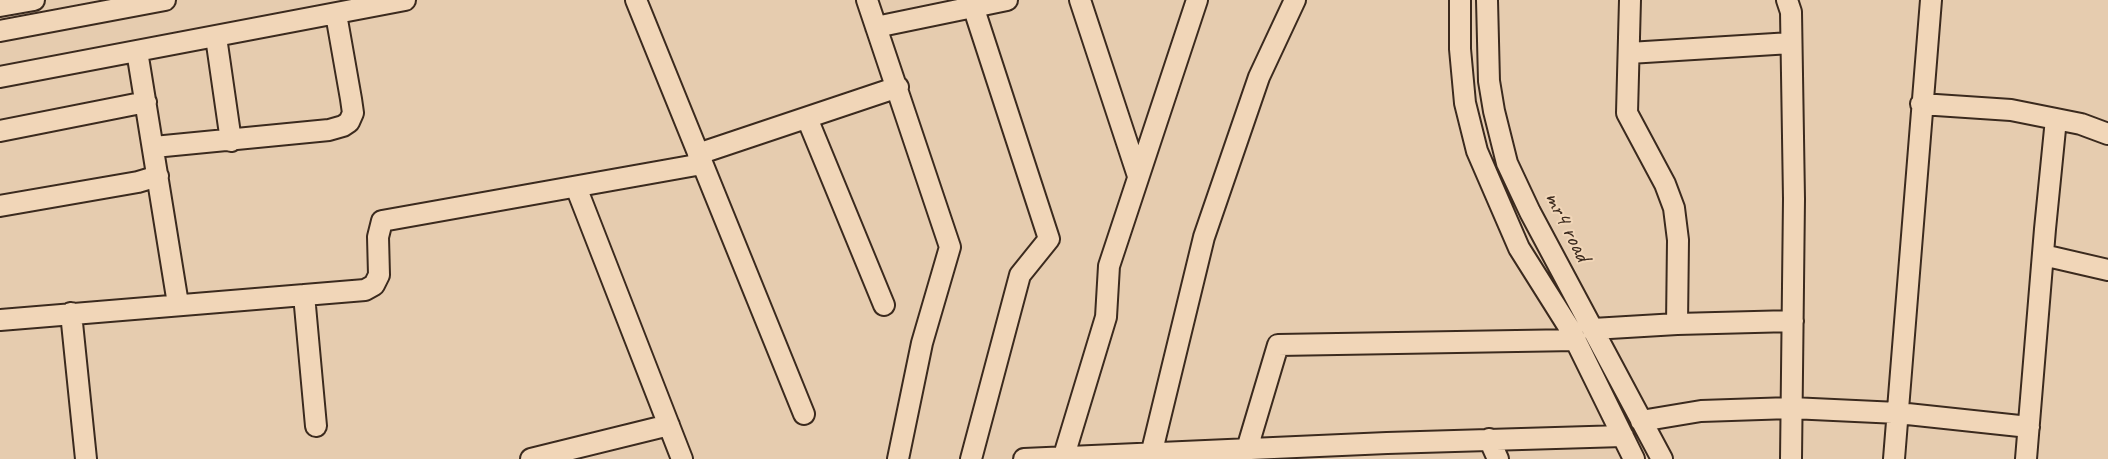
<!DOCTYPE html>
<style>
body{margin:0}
canvas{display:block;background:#e6ccaf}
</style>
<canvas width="2108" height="459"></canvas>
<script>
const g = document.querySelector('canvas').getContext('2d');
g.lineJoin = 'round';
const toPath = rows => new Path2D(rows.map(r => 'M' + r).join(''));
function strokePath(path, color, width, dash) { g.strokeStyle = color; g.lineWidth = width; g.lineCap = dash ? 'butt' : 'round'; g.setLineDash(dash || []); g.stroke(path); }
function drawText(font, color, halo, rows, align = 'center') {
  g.font = font + ' Caveat,sans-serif'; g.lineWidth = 4; g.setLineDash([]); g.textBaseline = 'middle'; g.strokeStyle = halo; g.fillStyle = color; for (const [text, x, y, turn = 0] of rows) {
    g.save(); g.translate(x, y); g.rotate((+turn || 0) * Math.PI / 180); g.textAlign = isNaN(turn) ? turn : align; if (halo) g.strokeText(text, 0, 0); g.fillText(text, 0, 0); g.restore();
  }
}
const minor = toPath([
 [636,0,804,414],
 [867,0,950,247,922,343,898,459],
 [1080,0,1138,176],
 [1460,0,1460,49,1465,103,1477,151,1519,248,1570,329,1634,459],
 [1487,0,1489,81,1494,111,1507,163,1530,212,1662,459],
 [1630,0,1627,113,1665,184,1674,208,1678,240,1677,324],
 [1787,0,1791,12,1794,199,1791,459],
 [0,6,34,0],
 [876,27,1007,0],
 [0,31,165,0],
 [216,37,231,141],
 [137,51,178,304],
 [1629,53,1791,43],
 [0,77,405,0],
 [1921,104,2011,110,2081,124,2108,134],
 [807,118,884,305],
 [0,131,146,102],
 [154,147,329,130,343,126,349,122,353,113,351,99,336,14],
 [698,154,898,87],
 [576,187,682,459],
 [0,206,138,182,158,176],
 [2043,255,2108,270],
 [304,295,316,426],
 [71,313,86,459],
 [0,320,365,290,374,285,379,275,378,237,382,221,702,164],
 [1593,329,1677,324,1793,321],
 [1641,421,1701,411,1791,408,1898,413,2029,427],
 [1489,439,1498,459],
 [531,459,669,425],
 [971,459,1020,275,1049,239,973,6],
 [1024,459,1387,443,1623,436],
 [1063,459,1106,317,1109,266,1197,0],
 [1150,459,1204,237,1259,77,1295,0],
 [1244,459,1278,345,1576,340],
 [1894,459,1931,0],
 [2026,459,2045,229,2056,119]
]);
strokePath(minor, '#3b2a1e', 24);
strokePath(minor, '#f1d6b8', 20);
drawText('24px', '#3b2a1e', '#f1d6b8', [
 ["mr4 road",1567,227,63]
]);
</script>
